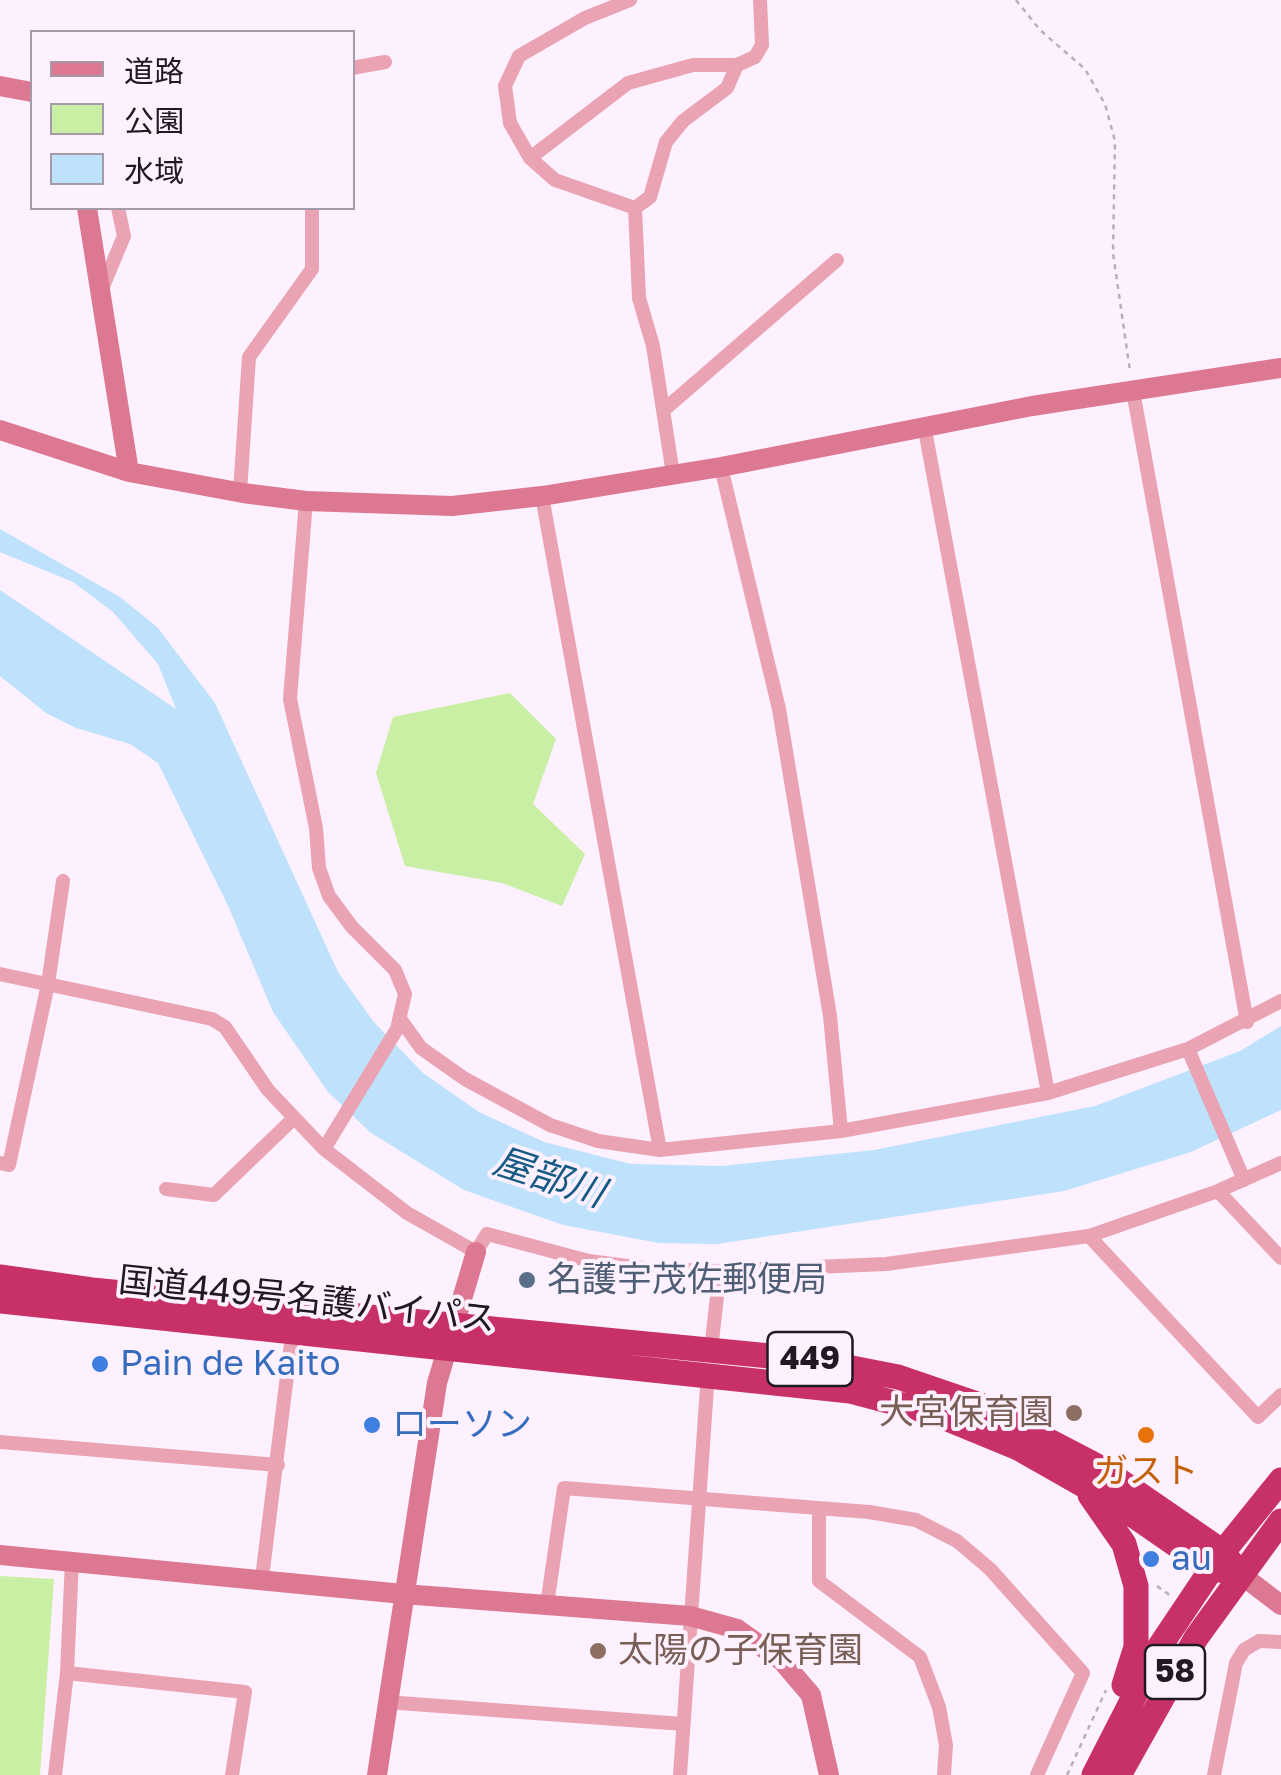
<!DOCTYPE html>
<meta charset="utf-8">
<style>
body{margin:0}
#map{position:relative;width:1281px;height:1775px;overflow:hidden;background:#fdf0ff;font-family:"Golos Text","Noto Sans JP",sans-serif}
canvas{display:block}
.legend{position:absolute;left:30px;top:30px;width:325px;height:180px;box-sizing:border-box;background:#fdf0ff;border:2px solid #a59aa7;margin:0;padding:12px 18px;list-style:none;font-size:30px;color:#201922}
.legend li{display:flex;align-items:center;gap:20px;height:50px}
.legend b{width:50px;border:2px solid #a59aa7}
</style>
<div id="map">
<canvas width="1281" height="1775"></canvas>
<ul class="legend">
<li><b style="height:12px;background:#dd7892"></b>道路</li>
<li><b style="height:28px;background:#c8efa4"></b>公園</li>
<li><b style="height:28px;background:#bfe2fc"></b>水域</li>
</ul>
</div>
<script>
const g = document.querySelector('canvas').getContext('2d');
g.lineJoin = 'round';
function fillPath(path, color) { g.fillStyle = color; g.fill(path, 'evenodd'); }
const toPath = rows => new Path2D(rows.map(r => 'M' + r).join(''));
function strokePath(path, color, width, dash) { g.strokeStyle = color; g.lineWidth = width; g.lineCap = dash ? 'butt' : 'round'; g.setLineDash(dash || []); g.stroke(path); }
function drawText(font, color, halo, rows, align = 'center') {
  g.font = font + ' "Golos Text","Noto Sans JP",sans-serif'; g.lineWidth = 8; g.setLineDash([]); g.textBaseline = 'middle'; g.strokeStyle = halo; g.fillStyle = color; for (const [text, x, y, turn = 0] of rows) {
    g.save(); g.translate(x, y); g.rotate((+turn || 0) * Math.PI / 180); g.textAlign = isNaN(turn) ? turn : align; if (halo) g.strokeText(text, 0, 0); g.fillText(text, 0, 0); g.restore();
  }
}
fillPath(toPath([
 [510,693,556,739,533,804,585,854,562,906,502,883,405,866,376,773,393,717],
 [0,1576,54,1579,40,1775,0,1775]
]), '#c8efa4');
fillPath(toPath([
 [0,529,120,597,157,627,215,703,338,972,373,1021,423,1073,479,1112,544,1142,631,1164,722,1166,874,1150,1095,1106,1240,1051,1281,1026,1281,1110,1191,1152,1064,1191,717,1244,659,1243,563,1225,464,1190,371,1133,328,1092,273,1012,229,908,158,763,130,744,76,728,46,713,0,676,0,590,176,709,158,664,113,612,73,582,0,552]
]), '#bfe2fc');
strokePath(toPath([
 [1016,0,1040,30,1085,69,1105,104,1115,141,1113,253,1130,371],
 [1157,1586,1171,1596],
 [1067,1775,1106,1690]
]), '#baaebc', 2.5, [5, 5]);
strokePath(toPath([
 [630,0,585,18,519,56,505,86,510,123,530,158,555,180,635,208],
 [352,68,385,62],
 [530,158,628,83,693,65,737,65],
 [635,208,639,298,653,346,673,474],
 [635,208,650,197,666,142,683,121,727,88,737,65,755,57,762,45,760,0],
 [101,291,124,236,118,208],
 [1133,391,1247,1022],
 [665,409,837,260],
 [925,430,1048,1093],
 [721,467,779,709,830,1016,841,1131],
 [240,492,249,357,312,269,312,208],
 [542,496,660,1150],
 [306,501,290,699,316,828,319,868,329,896,352,927,395,970,405,994,397,1029,324,1149],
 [0,974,212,1019,225,1027,268,1090,324,1149,407,1213,476,1252,487,1234,589,1261,650,1269,720,1271,886,1264,1089,1236,1218,1191,1281,1163],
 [401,1020,421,1048,465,1079,550,1125,598,1141,660,1150,841,1131,1048,1093,1188,1049,1281,1001],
 [1188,1049,1244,1180],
 [0,1163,9,1165,48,984,63,881],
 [166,1189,214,1195,293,1119],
 [1218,1191,1281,1258],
 [1089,1236,1258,1417,1281,1395],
 [711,1349,720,1271],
 [0,1442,278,1465],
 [819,1508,819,1581,920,1657,939,1707,946,1745,944,1775],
 [262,1578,292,1335],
 [547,1605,564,1488,869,1512,916,1520,957,1541,990,1569,1083,1673,1037,1775],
 [67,1673,245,1692,232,1775],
 [386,1702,683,1724],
 [55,1775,67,1673,72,1560],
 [680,1775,708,1373],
 [1214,1775,1236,1663,1244,1650,1259,1641,1281,1642]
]), '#e9a3b3', 14);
strokePath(toPath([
 [0,86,32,92],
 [87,208,129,472],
 [0,430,129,472,243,493,306,501,452,506,542,496,721,467,1032,406,1281,368],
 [0,1555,403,1594,690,1616,737,1629,782,1661,811,1695,829,1775],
 [1239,1573,1281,1605],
 [377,1775,437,1383,476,1252]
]), '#dd7892', 20);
strokePath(toPath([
 [0,1277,92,1290,811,1360,898,1377,980,1405,1101,1468,1223,1552,1239,1573],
 [0,1301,850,1391,933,1413,1018,1448,1120,1506,1211,1569,1239,1573],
 [1090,1495,1124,1544,1136,1586,1136,1647,1124,1685],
 [1094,1775,1160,1646,1223,1552,1281,1480],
 [1119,1775,1196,1638,1281,1521]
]), '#c83168', 25);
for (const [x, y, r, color] of [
 [527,1280,10,"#5c6f8a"],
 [100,1364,10,"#3f7fe0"],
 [1074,1413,10,"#8d6e63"],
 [372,1425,10,"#3f7fe0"],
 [1146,1435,10,"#e8710a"],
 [1151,1559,10,"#3f7fe0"],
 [598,1651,10,"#8d6e63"]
]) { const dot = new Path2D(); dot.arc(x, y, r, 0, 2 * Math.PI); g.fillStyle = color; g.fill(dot); strokePath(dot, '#fdf0ff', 4); }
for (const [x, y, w] of [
 [810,1359,85],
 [1175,1672,60]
]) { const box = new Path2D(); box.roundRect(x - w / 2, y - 27, w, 54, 8); g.fillStyle = '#fdf0ff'; g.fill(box); strokePath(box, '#201922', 2.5); }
drawText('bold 32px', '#201922', null, [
 ["449",810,1359],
 ["58",1175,1672]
]);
drawText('35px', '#4e5e75', '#fdf0ff', [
 ["名護宇茂佐郵便局",547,1280]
], 'left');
drawText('35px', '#201922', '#fdf0ff', [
 ["国道449号名護バイパス",307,1300,6]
]);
drawText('35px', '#366cbe', '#fdf0ff', [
 ["Pain de Kaito",120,1364],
 ["ローソン",392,1425],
 ["au",1171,1559]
], 'left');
drawText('35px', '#785e54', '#fdf0ff', [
 ["大宮保育園",1054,1413],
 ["太陽の子保育園",618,1651,"left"]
], 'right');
drawText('35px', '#c56008', '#fdf0ff', [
 ["ガスト",1146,1472]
]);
drawText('italic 38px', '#145a85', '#fdf0ff', [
 ["屋部川",549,1178,18]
]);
</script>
